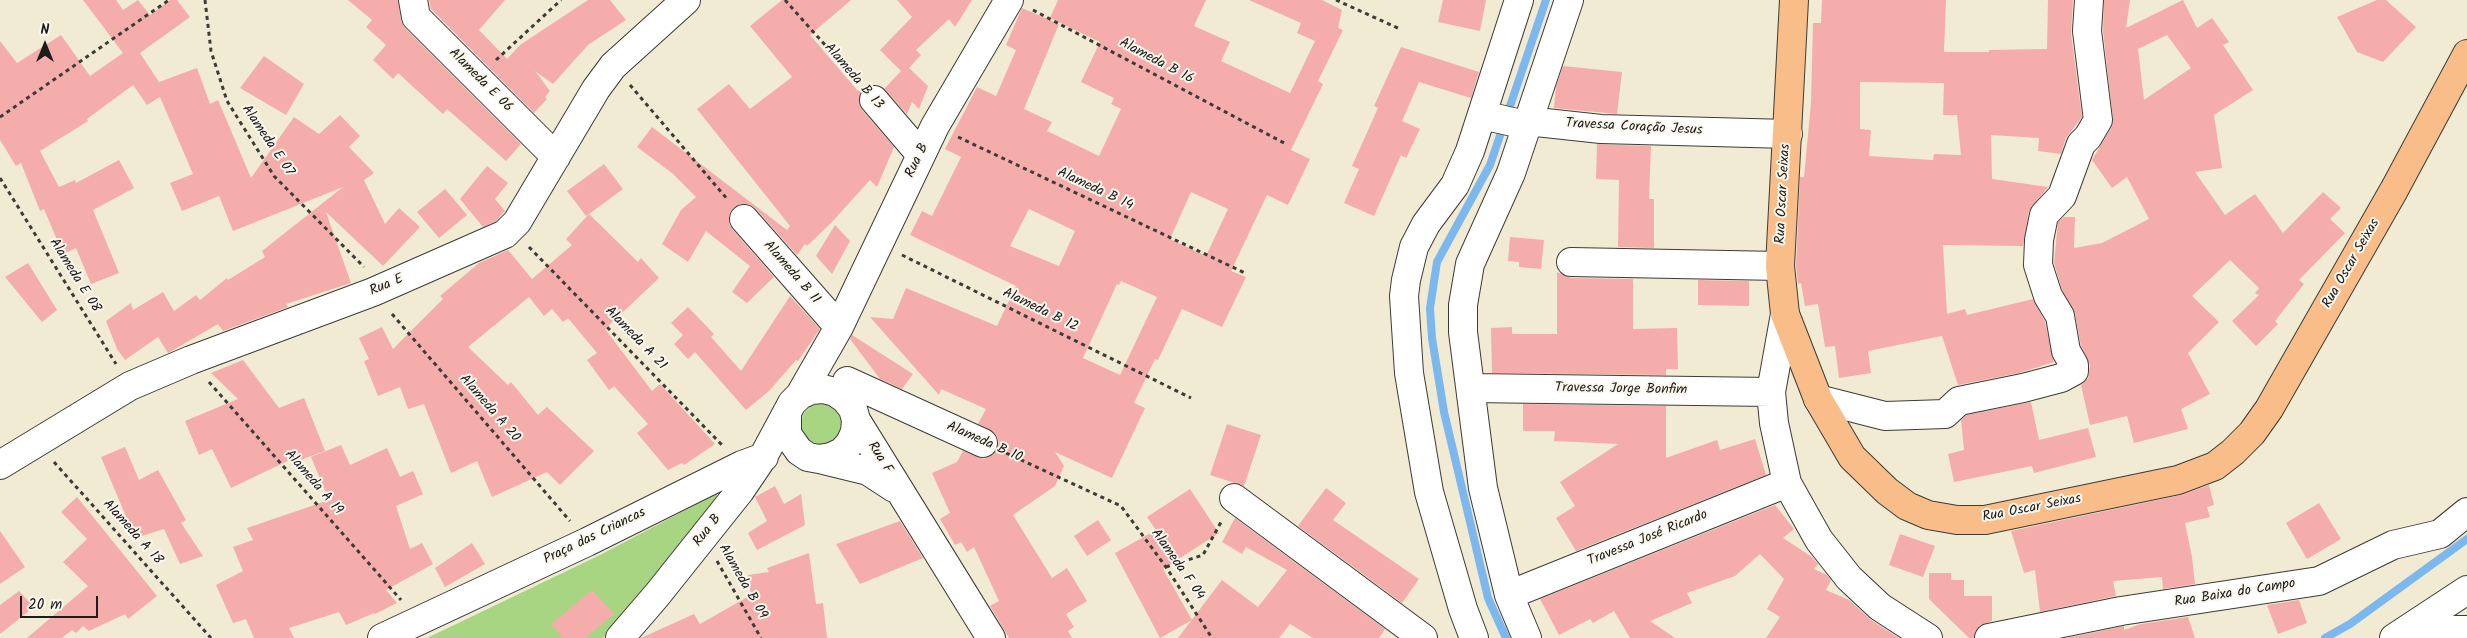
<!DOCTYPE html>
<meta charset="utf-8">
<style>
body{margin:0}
#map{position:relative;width:2467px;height:638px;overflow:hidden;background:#f1ebd4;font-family:Kalam,sans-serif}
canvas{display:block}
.north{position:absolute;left:20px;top:20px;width:50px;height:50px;-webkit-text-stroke:4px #fbf7ec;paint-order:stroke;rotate:0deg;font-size:14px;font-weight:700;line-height:20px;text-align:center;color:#1c1c1c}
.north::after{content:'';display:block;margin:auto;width:18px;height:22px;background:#1c1c1c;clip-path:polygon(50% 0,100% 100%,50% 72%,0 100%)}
.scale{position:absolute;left:20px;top:596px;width:78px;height:22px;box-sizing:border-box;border:2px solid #1c1c1c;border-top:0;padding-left:6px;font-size:15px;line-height:18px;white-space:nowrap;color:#1c1c1c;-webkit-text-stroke:4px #fbf7ec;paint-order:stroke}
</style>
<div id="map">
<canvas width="2467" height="638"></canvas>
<div class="north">N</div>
<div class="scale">20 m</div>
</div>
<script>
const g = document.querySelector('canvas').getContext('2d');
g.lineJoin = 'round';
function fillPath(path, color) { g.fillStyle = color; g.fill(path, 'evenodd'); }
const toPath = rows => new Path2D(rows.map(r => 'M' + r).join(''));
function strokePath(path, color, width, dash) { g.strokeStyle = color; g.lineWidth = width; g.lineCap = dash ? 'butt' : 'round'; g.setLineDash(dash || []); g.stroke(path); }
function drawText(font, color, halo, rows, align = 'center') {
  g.font = font + ' Kalam,sans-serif'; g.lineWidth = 4; g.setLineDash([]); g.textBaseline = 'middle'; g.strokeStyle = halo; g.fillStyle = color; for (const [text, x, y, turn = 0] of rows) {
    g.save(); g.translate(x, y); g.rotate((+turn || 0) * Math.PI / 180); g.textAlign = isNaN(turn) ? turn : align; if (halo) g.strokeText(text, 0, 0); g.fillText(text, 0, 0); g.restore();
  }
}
fillPath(toPath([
 '801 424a20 20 0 1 1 40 0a20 20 0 1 1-40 0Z',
 [716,494,718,497,613,628,603,638,427,638,600,555]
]), '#a7d582');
strokePath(toPath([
 [1506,638,1488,598,1444,412,1432,338,1430,308,1437,262,1490,165,1546,0],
 [2325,638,2350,624,2467,539]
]), '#7cb7ed', 8);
fillPath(toPath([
 [83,0,116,0,123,10,138,0,150,15,170,0,177,0,190,17,140,53,159,82,197,68,210,104,218,100,251,178,294,117,319,134,340,115,360,136,349,147,374,173,364,180,385,224,399,208,420,227,383,266,326,212,351,283,286,304,288,307,223,331,218,324,168,353,158,337,125,360,117,349,106,321,131,303,133,310,163,292,174,311,196,295,200,300,227,278,228,280,265,257,262,251,343,187,233,231,219,196,182,211,170,183,193,174,160,97,147,105,133,85,87,119,88,121,40,151,59,187,75,180,76,183,119,160,134,188,93,210,119,273,91,284,76,248,63,254,44,209,40,211,21,163,16,166,0,140,0,41,17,63,61,35,90,76,123,53],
 [348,0,398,0,401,20,405,28,521,144,506,161,447,109,443,114,398,73,393,79,373,60,386,45,366,27,372,20],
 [429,0,505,0,479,30,507,59,520,45,588,0,610,0,626,20,588,45,553,84,535,71,550,91,545,97,547,99,534,113,431,9],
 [782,0,851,0,810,35,857,90,861,92,859,102,862,110,894,147,877,187,870,180,832,222,807,246,805,244,797,255,755,208,749,204,741,204,733,208,729,214,729,223,732,229,774,277,747,303,732,292,750,266,706,231,688,262,662,244,681,210,696,197,672,173,637,147,652,127,787,230,790,226,697,109,729,84,750,109,792,77,750,26],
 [897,0,972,0,955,27,949,19,916,50,921,55,909,68,928,86,919,109,912,102,907,114,884,89,901,71,880,50,912,17],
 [1058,0,1206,0,1194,26,1230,42,1221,61,1290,93,1315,41,1297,33,1301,23,1249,0,1322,0,1342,10,1338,28,1343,30,1318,81,1323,84,1291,150,1310,159,1288,205,1267,195,1231,271,1246,277,1222,327,1182,309,1158,360,1155,359,1134,403,1145,408,1112,478,1055,452,1064,466,1055,486,1013,515,1052,578,1067,568,1087,601,1066,614,1074,627,1068,631,1072,638,1009,638,990,606,999,601,974,547,967,552,961,542,955,545,940,519,950,513,932,473,957,462,963,451,984,459,992,455,997,449,999,442,996,434,978,424,986,409,941,389,939,395,870,317,893,319,906,288,997,326,1016,286,910,235,922,211,932,216,961,157,945,149,977,87,996,96,1016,50,1006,45,1022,8,1059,24,1024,109,1052,122,1047,131,1099,156,1121,109,1111,104,1114,98,1081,82,1100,42,1050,18],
 [1191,192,1228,209,1206,256,1170,239],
 [1029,209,1075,231,1059,266,1010,246],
 [1121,281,1157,297,1120,375,1083,358,1117,284,1119,285],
 [1443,0,1486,0,1480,31,1438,22],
 [1822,0,1946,0,1944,52,1989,52,1989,50,2047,49,2048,0,2073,0,2071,33,2082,117,2066,138,2061,154,2038,151,2039,138,1991,135,1992,179,2048,187,2029,211,2023,246,1943,245,1947,314,1965,309,1967,315,2033,299,2045,322,2054,362,2019,373,1958,385,1942,336,1868,351,1871,373,1839,378,1835,346,1825,347,1818,304,1805,306,1801,283,1798,284,1796,266,1800,177,1804,177,1811,103,1813,23,1821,23],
 [1860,82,1944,83,1943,115,1957,115,1961,155,1934,154,1933,160,1869,156,1871,130,1860,129],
 [2104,0,2130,0,2126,28,2183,0,2197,28,2212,18,2229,42,2223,45,2253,90,2214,115,2222,168,2195,172,2225,215,2255,194,2283,233,2323,192,2341,208,2330,219,2345,233,2299,280,2304,284,2275,321,2278,324,2256,346,2232,321,2259,295,2255,293,2259,288,2230,260,2192,296,2219,322,2188,353,2210,394,2181,409,2188,429,2134,443,2127,416,2090,425,2081,385,2088,379,2090,365,2081,346,2075,313,2062,290,2054,263,2058,222,2064,217,2075,217,2074,248,2102,243,2149,219,2127,177,2112,188,2092,160,2111,128,2113,119,2103,31],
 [2167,35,2191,68,2144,100,2138,49],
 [2377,0,2386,0,2416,27,2383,62,2357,52,2337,17],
 [1401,47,1479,72,1471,98,1419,82,1402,121,1420,129,1406,158,1401,155,1374,216,1344,203,1359,169,1352,166,1378,108,1374,106],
 [264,56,304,84,286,115,240,88],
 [1563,66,1622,72,1617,114,1554,108,1556,87],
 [1597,144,1651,146,1649,199,1654,199,1654,248,1618,247,1619,180,1596,179],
 [604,164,623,189,589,214,638,262,641,258,659,278,605,329,652,391,660,384,715,444,684,465,682,463,668,470,637,433,648,424,614,386,609,390,587,360,597,353,568,318,563,322,552,309,544,316,529,297,468,347,508,385,511,382,538,415,547,407,594,451,560,485,547,472,492,497,477,461,451,473,424,404,408,409,400,387,378,396,364,361,369,359,359,338,382,327,393,349,443,299,440,296,479,263,508,250,532,279,572,245,566,239,589,214,586,216,567,191],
 [487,166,508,183,495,199,505,211,496,221,483,227,460,199],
 [445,189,467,215,439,238,417,212],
 [835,225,850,241,832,274,816,256],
 [1510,237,1544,240,1541,269,1519,267,1519,262,1508,261],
 [28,263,57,310,42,322,5,277],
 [1557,272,1571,278,1633,279,1633,329,1677,328,1678,369,1666,369,1666,375,1492,373,1491,328,1512,327,1512,334,1557,334],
 [1698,280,1749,281,1749,306,1698,305],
 [790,296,820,329,798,361,796,360,769,391,746,410,695,352,688,359,674,344,683,335,671,323,688,307,714,334,711,337,741,371],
 [852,335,913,374,902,389,880,379,850,339],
 [243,360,279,408,304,398,325,451,300,460,298,456,231,488,212,449,199,455,185,421,238,399,211,373],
 [2031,402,2039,440,2088,428,2096,457,2034,473,2032,466,1954,482,1948,454,1964,450,1961,420,1966,415],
 [1523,404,1666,406,1666,458,1717,440,1720,450,1755,439,1766,475,1576,551,1556,518,1575,506,1560,482,1618,444,1554,441,1555,431,1523,431],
 [1227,424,1261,435,1244,486,1210,475],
 [341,445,350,465,387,448,400,477,413,471,423,494,396,506,410,549,422,543,433,564,386,590,397,603,375,614,374,613,346,625,339,612,289,628,294,638,254,638,246,619,233,623,216,585,243,571,233,547,253,540,247,528,329,500,311,457],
 [125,447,139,480,158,470,186,520,181,523,203,556,180,564,164,529,135,538,101,457],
 [2209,485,2214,505,2207,507,2210,517,2185,523,2192,557,2195,584,2163,589,2162,577,2113,581,2116,596,2040,612,2035,570,2024,573,2011,531,2181,495],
 [775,486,784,504,801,494,805,525,757,550,748,533,767,521,755,497],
 [1326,488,1346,503,1333,520,1419,579,1402,603,1298,526],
 [1190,489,1219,533,1163,569,1192,620,1160,638,1115,553,1156,530,1147,517],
 [77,497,157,596,128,619,125,614,89,631,83,626,76,633,72,630,62,638,27,638,88,586,63,562,87,539,61,512],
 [2319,503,2341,539,2307,559,2286,523],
 [1775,505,1794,529,1783,538,1812,557,1818,564,1814,569,1827,575,1831,580,1826,590,1849,600,1871,620,1899,638,1766,638,1780,617,1767,609,1784,579,1760,554,1735,576,1687,593,1692,603,1650,621,1675,638,1630,638,1614,611,1593,623,1590,619,1559,635,1540,599],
 [1235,518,1385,629,1379,638,1313,638,1290,624,1279,638,1178,638,1222,580,1258,607,1287,570,1246,547,1242,554,1222,542],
 [1098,520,1111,540,1087,556,1074,536],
 [900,521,923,558,860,584,836,544],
 [0,531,25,567,0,584],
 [1900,534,1935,546,1923,577,1889,565],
 [472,543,485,564,445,587,435,568],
 [809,553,816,604,823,603,827,638,641,638,694,614,700,624,751,595,748,575,769,572,767,568],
 [1929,573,1951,573,1951,580,1964,580,1964,596,1992,596,1992,621,1979,626,1974,638,1969,638,1929,599],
 [592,590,614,614,585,638,563,638,551,624],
 [19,591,34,607,0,634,0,605],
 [2299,600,2307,623,2278,634,2267,605],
 [2188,617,2195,638,2067,638,2124,626,2124,630,2141,624]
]), '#f4adab');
const minor = toPath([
 [413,0,416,17,556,157],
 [874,100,921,155],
 [1482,115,1517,123,1527,121,1601,129,1788,134],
 [744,219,839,327],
 [1571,262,1780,266],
 [1785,314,1771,392,1774,423,1787,483,1819,540,1849,578,1880,607,1928,638],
 [847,381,983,443],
 [1471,388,1771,392],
 [800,395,839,327,935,126,1009,0],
 [1818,399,1885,416,1945,414,1959,401,2023,388,2061,378,2074,371,2074,365,2066,351,2060,316,2048,296,2038,265,2039,240,2044,215,2062,196,2081,144,2088,137,2098,120,2087,31,2089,0],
 [856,420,991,638],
 [819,459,868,471,894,488],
 [0,465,130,386,191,360,373,292,505,234,517,222,596,89,613,66,686,0],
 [1234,498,1423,638],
 [1509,595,1787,483],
 [2405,637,2443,630,2467,630],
 [382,638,587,542,742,465,764,457],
 [620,638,657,595,740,491,763,457,792,403,800,395,811,390,823,389,835,392,845,399,853,409,856,420,855,432,850,443,842,452,831,457,819,459,808,457,799,451,787,434,787,414],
 [1474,638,1463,609,1429,492,1409,373,1404,296,1406,280,1414,247,1426,224,1455,185,1470,151,1519,0],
 [1527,638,1509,595,1483,488,1463,332,1463,305,1470,264,1511,173,1569,0],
 [1989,638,2121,611,2319,581,2393,545,2440,534,2467,512],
 [2394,638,2467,590]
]);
const major = toPath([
 [1794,0,1780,266,1785,314,1818,399,1852,457,1887,491,1907,506,1928,515,1957,520,1985,520,2178,480,2215,466,2233,452,2252,433,2269,409,2394,190,2467,54]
]);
strokePath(minor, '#3c3b38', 30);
strokePath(major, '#3c3b38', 30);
strokePath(toPath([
 [205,0,211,51,227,101,274,176,364,267],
 [785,0,857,81],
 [1336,0,1400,29],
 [1033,10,1286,144],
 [496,60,561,0],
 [630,85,728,200],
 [0,117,169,0],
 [958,137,1245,273],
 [0,178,116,364],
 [529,247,722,445],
 [902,255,1191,398],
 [392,314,570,521],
 [209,382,401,600],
 [1006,453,1121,506,1166,567,1212,638],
 [54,462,211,638],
 [717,561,761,638],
 [1166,567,1203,555,1221,522]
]), '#3c3b38', 3, [4, 4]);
strokePath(minor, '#fff', 28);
strokePath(major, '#f8bd89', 28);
drawText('14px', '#1c1c1c', '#fbf7ec', [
 ["Alameda B 16",1156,62,28],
 ["Alameda B 13",853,77,49],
 ["Alameda E 06",480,81,45],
 ["Travessa Coração Jesus",1634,128,3],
 ["Alameda E 07",267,141,56],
 ["Rua B",918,161,-64],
 ["Alameda B 14",1095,190,25],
 ["Rua Oscar Seixas",1784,194,-87],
 ["Rua Oscar Seixas",2352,264,-60],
 ["Alameda B 11",791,273,49],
 ["Alameda E 08",74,276,58],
 ["Rua E",387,286,-23],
 ["Alameda B 12",1040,311,26],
 ["Alameda A 21",635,339,46],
 ["Travessa Jorge Bonfim",1621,390,1],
 ["Alameda A 20",489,409,49],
 ["Alameda B 10",984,443,24],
 ["Rua F",879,458,58],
 ["Alameda A 19",313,483,49],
 ["Rua Oscar Seixas",2032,509,-11],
 ["Rua B",708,531,-52],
 ["Alameda A 18",132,533,48],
 ["Praça das Criancas",595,537,-26],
 ["Travessa José Ricardo",1648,539,-22],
 ["Alameda F 04",1177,565,55],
 ["Alameda B 09",742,582,60],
 ["Rua Baixa do Campo",2235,594,-9]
]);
</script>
